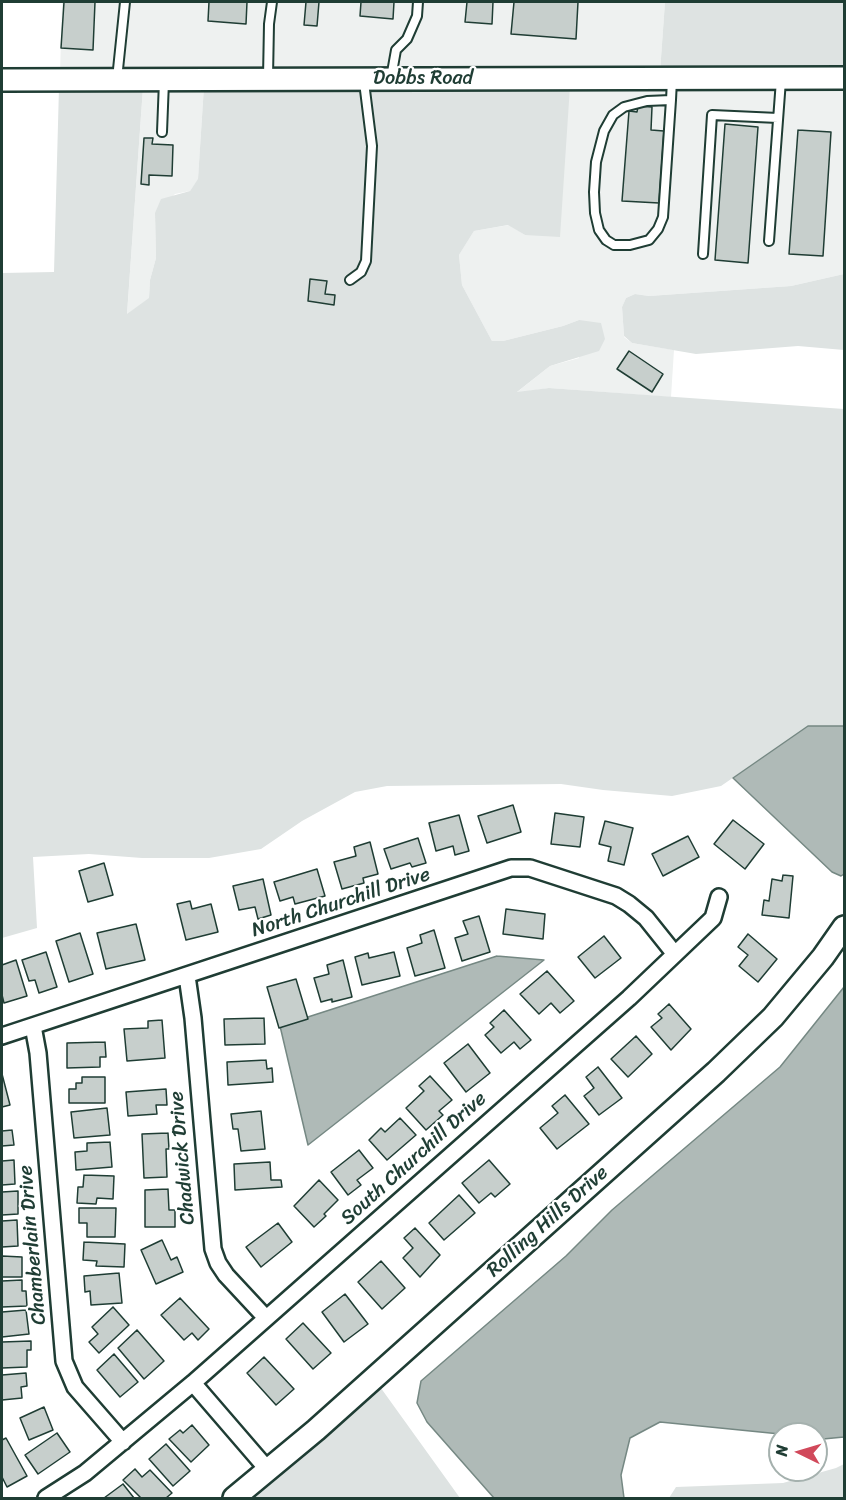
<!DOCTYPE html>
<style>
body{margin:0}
#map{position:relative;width:846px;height:1500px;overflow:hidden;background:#fff;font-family:Sriracha,sans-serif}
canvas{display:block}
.frame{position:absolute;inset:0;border:3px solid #1f3d34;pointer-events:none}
.north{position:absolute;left:768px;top:1422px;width:60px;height:60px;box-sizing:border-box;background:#fff;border:2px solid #a5b1ae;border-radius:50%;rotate:275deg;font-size:16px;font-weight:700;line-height:24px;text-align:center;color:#1f3d34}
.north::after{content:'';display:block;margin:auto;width:21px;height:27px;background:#d1495b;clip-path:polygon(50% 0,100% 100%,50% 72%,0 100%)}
</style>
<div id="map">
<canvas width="846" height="1500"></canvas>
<div class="frame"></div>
<div class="north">N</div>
</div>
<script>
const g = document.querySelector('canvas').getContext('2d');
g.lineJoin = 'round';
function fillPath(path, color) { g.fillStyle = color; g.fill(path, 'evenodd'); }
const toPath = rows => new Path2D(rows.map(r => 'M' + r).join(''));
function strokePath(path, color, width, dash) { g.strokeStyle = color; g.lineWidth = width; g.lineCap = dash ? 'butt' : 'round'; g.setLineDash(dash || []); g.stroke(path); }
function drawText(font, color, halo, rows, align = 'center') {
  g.font = font + ' Sriracha,sans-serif'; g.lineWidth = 4.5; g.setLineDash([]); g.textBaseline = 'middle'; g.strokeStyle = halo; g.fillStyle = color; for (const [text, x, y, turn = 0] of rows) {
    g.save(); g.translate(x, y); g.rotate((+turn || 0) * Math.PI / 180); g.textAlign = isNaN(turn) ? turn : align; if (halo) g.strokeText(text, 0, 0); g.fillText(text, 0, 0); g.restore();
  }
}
fillPath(toPath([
 [62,2,665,2,660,72,60,74],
 [844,85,844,274,791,286,649,296,635,294,626,298,622,307,624,337,632,343,674,350,671,397,549,388,516,393,550,366,579,358,579,320,563,326,503,341,492,341,462,285,459,255,474,231,509,225,525,235,570,86],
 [204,86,198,180,190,191,175,194,155,214,156,258,150,280,149,299,127,315,143,87]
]), '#eef1f0');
fillPath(toPath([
 [665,2,844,2,844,72,660,72],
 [204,86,570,86,560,237,525,235,508,225,474,231,459,255,462,285,492,341,503,341,563,326,579,320,601,323,605,339,599,351,550,366,517,392,549,388,844,409,844,726,808,726,721,786,672,796,603,790,561,784,387,786,355,792,302,821,261,849,209,858,142,858,89,854,33,857,37,928,2,938,2,273,54,272,59,87,143,87,127,314,149,298,150,280,156,258,155,213,161,199,190,191,198,179],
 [844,274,844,350,798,346,696,354,632,343,624,336,622,307,626,298,635,294,649,296,791,286],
 [378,1384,460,1498,245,1498],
 [844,1464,844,1498,669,1498,676,1487,783,1483,836,1468]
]), '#dee3e2');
const water = toPath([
 [808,726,844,726,844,874,841,876,832,872,733,778,808,726],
 [497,956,544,960,308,1145,280,1026,497,956],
 [844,987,844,1437,823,1439,816,1438,816,1434,780,1434,660,1422,630,1438,621,1475,624,1498,494,1498,427,1422,417,1403,421,1381,566,1256,612,1210,780,1067,844,987]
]);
fillPath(water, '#afbab7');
strokePath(water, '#758883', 1.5);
const building = toPath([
 [64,2,95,2,93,50,61,48,64,2],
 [209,2,247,2,246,24,208,21,209,2],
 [306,2,319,2,317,26,304,25,306,2],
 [361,2,394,2,393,19,360,16,361,2],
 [467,2,493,2,492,24,465,22,467,2],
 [514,2,578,2,576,39,511,34,514,2],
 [638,106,652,107,651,130,664,131,659,203,622,201,629,111,637,112,638,106],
 [725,124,758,127,748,263,715,260,725,124],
 [798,130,831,132,823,256,789,254,798,130],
 [144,138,153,138,152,144,173,145,172,176,149,175,149,185,141,184,144,138],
 [310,279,327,281,325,294,335,295,334,305,308,301,310,279],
 [629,351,663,374,652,392,617,369,629,351],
 [513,805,521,832,487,843,478,816,513,805],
 [555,813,584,817,580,847,551,844,555,813],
 [459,815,469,851,455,855,453,846,436,851,429,823,459,815],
 [733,820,764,844,745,869,714,844,733,820],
 [605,821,633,828,624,865,608,861,611,847,599,844,605,821],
 [688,836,699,857,663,876,652,854,688,836],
 [418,838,426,863,412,867,410,863,391,869,384,849,418,838],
 [370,842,378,874,363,878,364,883,342,889,334,862,356,856,354,847,370,842],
 [104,863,113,895,88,902,79,871,104,863],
 [317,869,325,896,295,904,293,897,280,901,274,882,317,869],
 [783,875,793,876,789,918,762,915,764,900,769,901,772,879,782,881,783,875],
 [263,879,271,915,258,919,255,907,239,910,233,886,263,879],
 [190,901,192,909,211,904,218,932,186,940,177,904,190,901],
 [506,909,545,914,543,939,503,934,506,909],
 [479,916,490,952,462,961,455,938,468,934,463,921,479,916],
 [136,924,145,960,106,969,97,933,136,924],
 [434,930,445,968,415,976,407,948,422,943,420,935,434,930],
 [80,933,93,974,69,982,56,941,80,933],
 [748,934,777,959,758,982,739,966,748,955,738,947,748,934],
 [604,936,621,958,595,978,578,957,604,936],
 [46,952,57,987,39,993,35,980,29,981,22,960,46,952],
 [394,952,400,976,362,985,355,957,368,953,369,958,394,952],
 [16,960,27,996,4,1003,2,995,2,965,16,960],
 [343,960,352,997,332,1002,332,999,321,1002,314,978,329,974,327,965,343,960],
 [547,971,574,1001,560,1013,551,1003,539,1014,520,994,547,971],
 [296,979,308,1019,279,1028,267,987,296,979],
 [669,1004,691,1029,671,1050,651,1027,662,1018,658,1014,669,1004],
 [504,1010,531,1040,520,1049,514,1042,501,1053,485,1035,494,1027,490,1023,504,1010],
 [264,1018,265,1044,225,1045,224,1019,264,1018],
 [162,1020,165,1058,127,1061,124,1029,148,1028,148,1021,162,1020],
 [636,1036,652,1054,628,1077,611,1059,636,1036],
 [105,1042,106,1057,100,1057,100,1067,67,1068,67,1043,105,1042],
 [468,1044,490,1073,466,1092,444,1063,468,1044],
 [266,1060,267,1069,272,1068,273,1082,228,1085,227,1062,266,1060],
 [598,1067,622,1098,599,1115,584,1096,594,1088,586,1077,598,1067],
 [2,1074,10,1105,2,1107,2,1074],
 [430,1076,452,1100,439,1111,443,1115,426,1130,406,1108,424,1091,419,1086,430,1076],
 [82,1077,105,1077,105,1103,69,1103,69,1089,76,1089,76,1083,82,1083,82,1077],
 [166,1089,167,1105,156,1105,157,1114,128,1116,126,1092,166,1089],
 [565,1095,589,1124,557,1149,540,1128,558,1113,552,1106,565,1095],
 [107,1108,110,1135,74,1138,71,1112,107,1108],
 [261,1111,265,1149,241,1151,238,1129,233,1129,231,1114,261,1111],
 [400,1118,416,1135,387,1160,369,1140,381,1128,385,1132,400,1118],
 [12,1130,14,1145,2,1146,2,1155,2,1131,12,1130],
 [168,1133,169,1149,166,1149,167,1177,144,1178,142,1134,168,1133],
 [110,1142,112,1167,76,1170,75,1152,87,1151,87,1143,110,1142],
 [359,1150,373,1168,357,1180,361,1185,348,1195,331,1172,359,1150],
 [14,1160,15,1184,2,1185,2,1161,14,1160],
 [489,1160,510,1184,495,1197,491,1193,479,1203,462,1183,489,1160],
 [270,1162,271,1180,281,1180,282,1187,235,1190,234,1164,270,1162],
 [84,1175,114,1176,113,1199,97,1198,96,1204,77,1203,78,1187,83,1187,84,1175],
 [319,1180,338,1200,324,1214,326,1216,314,1227,294,1206,319,1180],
 [168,1189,169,1210,175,1210,175,1227,145,1227,145,1190,168,1189],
 [18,1191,18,1214,2,1215,2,1192,18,1191],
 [459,1195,475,1213,444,1240,429,1223,459,1195],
 [79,1208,116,1208,115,1237,87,1237,87,1223,79,1223,79,1208],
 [17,1220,18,1246,2,1247,2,1221,17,1220],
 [278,1223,292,1242,261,1267,246,1247,278,1223],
 [415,1228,440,1255,420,1277,403,1258,413,1248,404,1238,415,1228],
 [162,1240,171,1260,177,1257,183,1272,156,1284,141,1250,162,1240],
 [84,1242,125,1244,124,1267,96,1266,97,1261,83,1260,84,1242],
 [2,1256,22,1257,22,1277,2,1277,2,1256],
 [381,1261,405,1288,382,1309,358,1282,381,1261],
 [119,1273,122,1303,91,1305,90,1291,85,1292,84,1276,119,1273],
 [22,1280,22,1291,26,1291,27,1306,2,1307,2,1281,22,1280],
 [345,1294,368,1324,344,1342,322,1312,345,1294],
 [180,1298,209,1329,198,1340,192,1333,184,1340,161,1315,180,1298],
 [113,1307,129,1325,99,1353,89,1342,98,1334,92,1327,113,1307],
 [26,1310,29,1334,2,1337,2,1312,26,1310],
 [303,1323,331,1353,313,1369,286,1339,303,1323],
 [137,1330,164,1361,144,1379,118,1348,137,1330],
 [31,1341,31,1350,27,1350,27,1367,2,1368,2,1342,31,1341],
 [114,1354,138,1382,120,1397,97,1370,114,1354],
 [264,1357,294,1389,276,1405,247,1373,264,1357],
 [26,1373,27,1386,21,1387,22,1398,2,1400,2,1375,26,1373],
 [44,1407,53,1430,29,1440,20,1418,44,1407],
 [192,1425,209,1445,191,1462,169,1439,180,1430,183,1433,192,1425],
 [57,1433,70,1452,38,1474,25,1455,57,1433],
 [6,1438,27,1476,7,1487,2,1477,2,1440,6,1438],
 [166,1444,190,1471,173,1486,149,1459,166,1444],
 [135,1469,142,1477,150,1470,172,1493,166,1498,141,1498,123,1480,135,1469],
 [123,1484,134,1498,104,1498,123,1484]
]);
fillPath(building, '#c7cfcc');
strokePath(building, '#1f3d34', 1.5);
const lane = toPath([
 [268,77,269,24,272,2],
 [391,78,396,50,407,39,417,16,418,2],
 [117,79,125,2],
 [671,100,647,101,624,107,613,115,604,131,596,162,594,192,595,213,599,230,606,240,614,245,630,245,649,240,658,229,663,217,671,100,672,80],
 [162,132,164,81],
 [769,241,781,80],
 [703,254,712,115,778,118],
 [350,280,361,272,366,261,372,146,364,82]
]);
const street = toPath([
 [187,976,193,1018,213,1249,218,1263,226,1275,266,1318],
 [33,1026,38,1053,64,1361,75,1387,123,1442],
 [2,1036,511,868,530,868,616,896,629,904,646,918,674,953],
 [193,1383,268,1470],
 [46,1498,85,1473,193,1383,629,998,713,918,719,897]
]);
const secondary = toPath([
 [2,80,844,78],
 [234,1498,316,1430,716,1072,773,1017,823,957,844,927]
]);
strokePath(lane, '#1f3d34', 12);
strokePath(street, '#1f3d34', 20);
strokePath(secondary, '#1f3d34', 26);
strokePath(lane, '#fff', 8);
strokePath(street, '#fff', 15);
strokePath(secondary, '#fff', 21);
drawText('20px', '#1f3d34', '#fff', [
 ["Dobbs Road",423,79],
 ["North Churchill Drive",341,903,-18],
 ["Chadwick Drive",183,1158,-95],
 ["South Churchill Drive",414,1159,-42],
 ["Rolling Hills Drive",548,1222,-42],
 ["Chamberlain Drive",33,1245,-95]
]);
</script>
